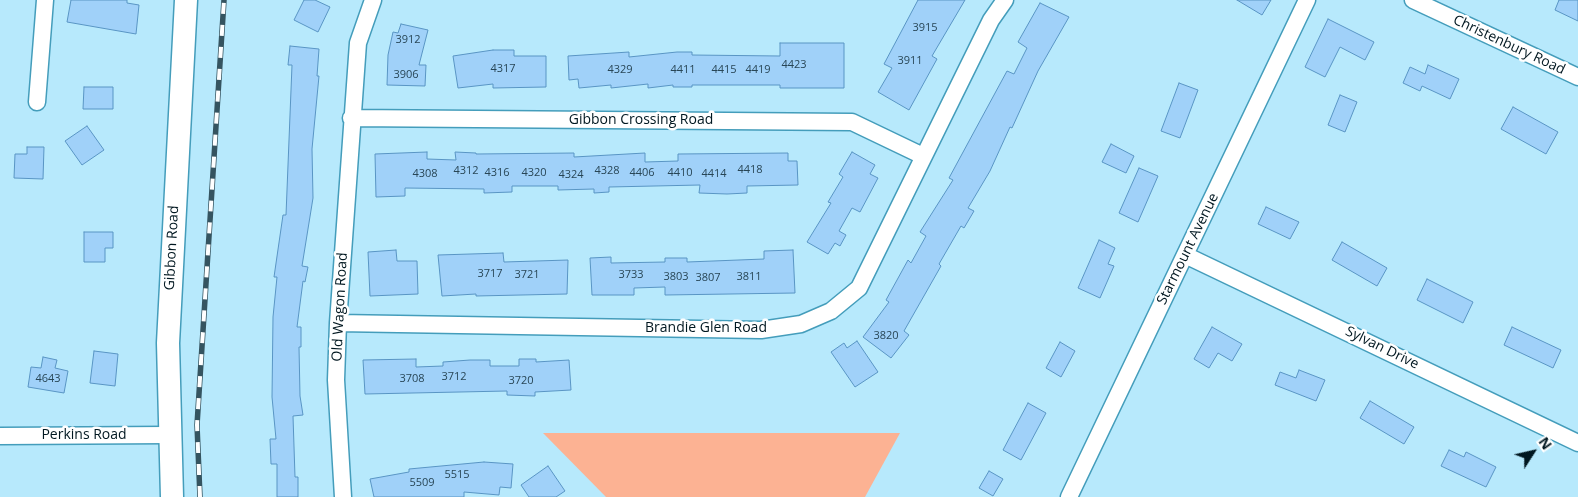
<!DOCTYPE html>
<style>
body{margin:0}
#map{position:relative;width:1578px;height:497px;overflow:hidden;background:#b7e9fc;font-family:"Open Sans",sans-serif}
canvas{display:block}
.north{position:absolute;left:1508px;top:427px;width:50px;height:50px;-webkit-text-stroke:4px #fff;paint-order:stroke;rotate:55deg;font-size:14px;font-weight:700;line-height:20px;text-align:center;color:#001720}
.north::after{content:'';display:block;margin:auto;width:18px;height:22px;background:#001720;clip-path:polygon(50% 0,100% 100%,50% 72%,0 100%)}
</style>
<div id="map">
<canvas width="1578" height="497"></canvas>
<div class="north">N</div>
</div>
<script>
const g = document.querySelector('canvas').getContext('2d');
g.lineJoin = 'round';
function fillPath(path, color) { g.fillStyle = color; g.fill(path, 'evenodd'); }
const toPath = rows => new Path2D(rows.map(r => 'M' + r).join(''));
function strokePath(path, color, width, dash) { g.strokeStyle = color; g.lineWidth = width; g.lineCap = dash ? 'butt' : 'round'; g.setLineDash(dash || []); g.stroke(path); }
function drawText(font, color, halo, rows, align = 'center') {
  g.font = font + ' "Open Sans",sans-serif'; g.lineWidth = 5; g.setLineDash([]); g.textBaseline = 'middle'; g.strokeStyle = halo; g.fillStyle = color; for (const [text, x, y, turn = 0] of rows) {
    g.save(); g.translate(x, y); g.rotate((+turn || 0) * Math.PI / 180); g.textAlign = isNaN(turn) ? turn : align; if (halo) g.strokeText(text, 0, 0); g.fillText(text, 0, 0); g.restore();
  }
}
fillPath(toPath([
 [543,433,900,433,865,497,606,497]
]), '#fcb293');
const building = toPath([
 [71,0,127,0,127,3,139,5,136,34,67,22,71,0],
 [304,0,315,0,330,7,318,32,294,20,304,0],
 [918,0,965,0,932,56,937,59,909,110,878,92,892,68,884,64,918,0],
 [1237,0,1271,0,1262,15,1237,0],
 [1559,0,1578,0,1578,21,1555,10,1559,0],
 [1040,3,1069,17,1038,71,1012,128,1010,127,990,171,968,208,974,211,964,228,961,226,939,264,941,266,904,331,909,335,891,358,863,337,889,302,886,300,908,260,911,263,926,236,920,232,953,180,949,178,1007,71,1014,74,1027,48,1018,42,1040,3],
 [1328,19,1374,42,1365,60,1340,47,1325,77,1305,67,1328,19],
 [401,24,428,30,419,65,426,65,425,86,387,85,388,55,393,32,398,33,401,24],
 [780,43,844,43,844,88,780,88,780,85,692,85,692,87,673,87,673,85,648,88,648,84,611,88,611,85,579,88,578,79,569,80,568,56,629,52,629,57,677,52,692,52,692,55,780,56,780,43],
 [290,46,319,49,317,76,319,76,312,149,313,198,302,266,308,267,305,282,303,281,297,327,301,327,301,347,299,347,300,396,303,415,293,416,295,477,298,477,298,497,277,497,277,464,271,464,270,439,276,439,272,397,273,317,277,277,274,277,283,215,286,215,292,65,288,65,290,46],
 [493,50,514,50,514,56,546,56,546,87,493,88,493,84,458,88,453,56,493,50],
 [1428,65,1459,79,1450,99,1422,86,1420,91,1403,83,1410,67,1425,74,1428,65],
 [1179,83,1198,90,1180,138,1161,131,1179,83],
 [84,87,113,87,113,109,83,109,84,87],
 [1340,95,1357,102,1345,132,1328,125,1340,95],
 [1513,107,1558,132,1546,154,1501,129,1513,107],
 [87,126,104,150,82,165,65,141,87,126],
 [1111,144,1134,156,1126,173,1102,162,1111,144],
 [27,147,44,147,43,179,14,178,15,154,27,154,27,147],
 [427,152,427,159,456,160,455,152,476,153,476,154,574,153,574,157,645,153,645,162,678,161,678,154,788,153,788,161,797,161,798,185,747,186,747,193,727,194,699,193,700,185,609,187,609,192,594,193,594,189,558,190,558,186,512,186,512,192,484,193,484,189,405,188,405,196,376,197,375,154,427,152],
 [852,152,875,165,870,174,878,178,860,212,852,208,839,231,846,235,840,246,835,243,828,254,807,242,831,203,828,202,843,177,839,174,852,152],
 [1139,168,1158,176,1138,222,1119,213,1139,168],
 [1266,207,1299,222,1290,239,1258,224,1266,207],
 [84,232,113,232,113,248,105,248,105,262,84,262,84,232],
 [1099,240,1115,248,1108,264,1114,266,1100,298,1078,288,1099,240],
 [1342,242,1387,268,1377,286,1332,260,1342,242],
 [396,250,397,261,417,261,418,294,370,296,368,252,396,250],
 [793,250,795,293,665,295,665,287,634,288,634,295,592,295,590,258,611,257,611,263,665,262,665,258,687,258,687,262,713,261,764,259,764,251,793,250],
 [503,253,504,262,568,260,567,294,476,296,476,294,442,296,438,255,503,253],
 [1427,279,1473,302,1463,323,1417,300,1427,279],
 [1212,327,1242,344,1232,361,1218,353,1209,368,1194,359,1212,327],
 [1512,327,1561,350,1553,368,1504,345,1512,327],
 [857,341,878,372,855,387,831,352,844,343,847,348,857,341],
 [1060,342,1075,351,1061,377,1046,368,1060,342],
 [94,351,118,354,115,386,90,383,94,351],
 [43,357,57,360,55,368,68,371,64,393,28,387,31,367,41,368,43,357],
 [416,359,416,367,443,366,443,362,470,360,490,360,490,366,519,366,519,359,536,359,536,362,569,360,571,390,535,392,535,396,507,395,507,391,365,394,363,360,416,359],
 [1299,370,1325,380,1316,401,1275,385,1280,372,1296,378,1299,370],
 [1370,401,1414,427,1404,444,1360,418,1370,401],
 [1028,403,1046,413,1021,460,1003,450,1028,403],
 [1449,450,1464,457,1466,452,1496,467,1486,487,1441,466,1449,450],
 [484,462,513,464,511,488,500,487,499,495,464,492,464,497,374,497,370,479,409,472,409,469,484,462],
 [548,466,565,491,556,497,529,497,521,485,548,466],
 [989,471,1003,479,993,496,979,488,989,471]
]);
fillPath(building, '#a0d1f9');
strokePath(building, '#5995c4', 1);
const street = toPath([
 [1413,0,1578,77],
 [37,102,45,0],
 [351,118,852,122,923,156],
 [1185,255,1578,443],
 [338,323,761,330,801,324,831,311,859,288,991,20,1005,0],
 [0,436,169,435],
 [343,497,336,380,338,323,358,43,373,0],
 [1069,497,1307,0]
]);
const secondary = toPath([
 [172,497,168,343,186,0]
]);
strokePath(street, '#449dbb', 19);
strokePath(secondary, '#449dbb', 25);
strokePath(street, '#fff', 16);
strokePath(secondary, '#fff', 22);
const rail = toPath([
 [200,497,197,425,224,0]
]);
strokePath(rail, '#355460', 5.5);
strokePath(rail, '#fff', 4, [11]);
drawText('11px', '#284656', null, [
 ["3915",925,28],
 ["3912",408,40],
 ["3911",910,61],
 ["4423",794,65],
 ["4317",503,69],
 ["4329",620,70],
 ["4411",683,70],
 ["4415",724,70],
 ["4419",758,70],
 ["3906",406,75],
 ["4418",750,170],
 ["4312",466,171],
 ["4328",607,171],
 ["4316",497,173],
 ["4320",534,173],
 ["4406",642,173],
 ["4410",680,173],
 ["4308",425,174],
 ["4414",714,174],
 ["4324",571,175],
 ["3717",490,274],
 ["3721",527,275],
 ["3733",631,275],
 ["3803",676,277],
 ["3811",749,277],
 ["3807",708,278],
 ["3820",886,336],
 ["3712",454,377],
 ["4643",48,379],
 ["3708",412,379],
 ["3720",521,381],
 ["5515",457,475],
 ["5509",422,483]
]);
drawText('14px', '#001720', '#fff', [
 ["Christenbury Road",1509,45,25],
 ["Gibbon Crossing Road",641,120],
 ["Gibbon Road",172,248,-87],
 ["Starmount Avenue",1188,249,-64],
 ["Old Wagon Road",340,307,-87],
 ["Brandie Glen Road",706,328],
 ["Sylvan Drive",1382,348,26],
 ["Perkins Road",84,435]
]);
</script>
